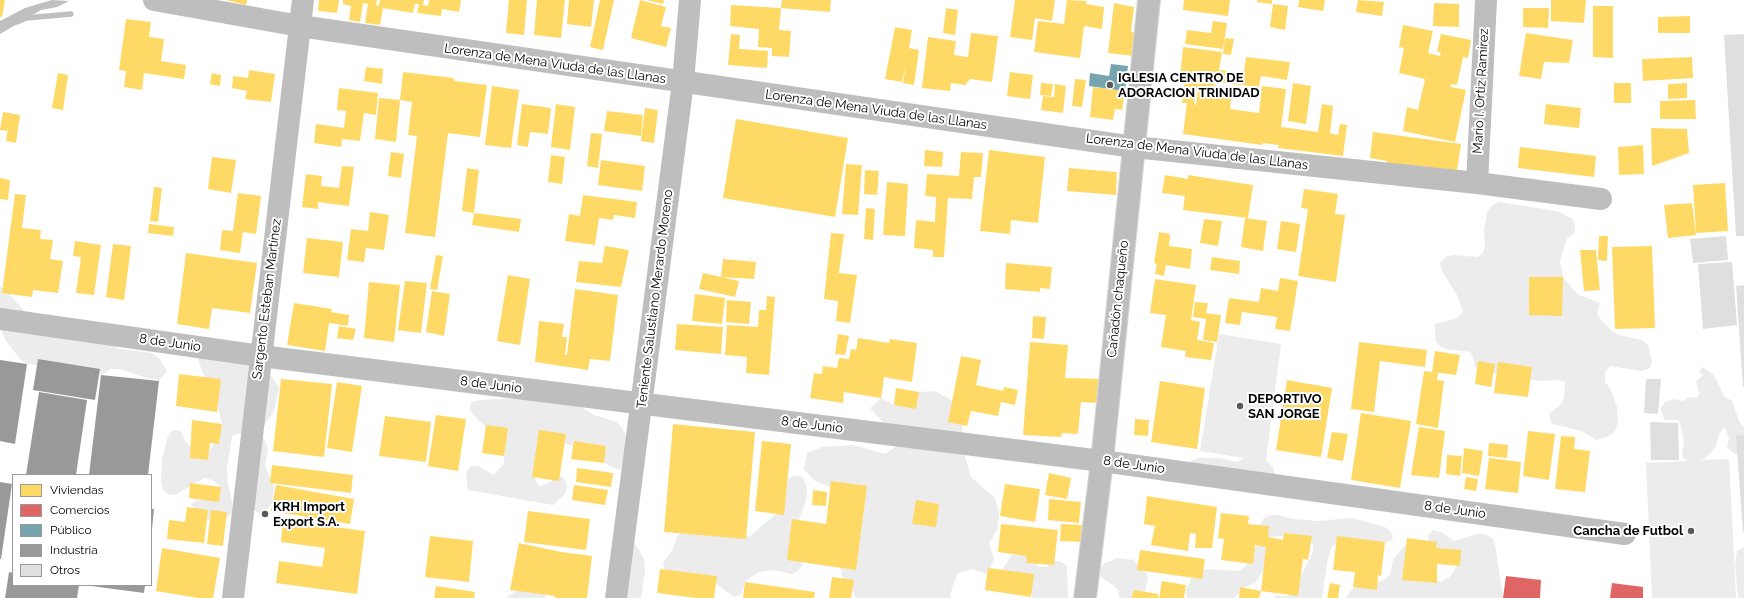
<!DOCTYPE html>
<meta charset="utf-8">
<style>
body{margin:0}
#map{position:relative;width:1744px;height:598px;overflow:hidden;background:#fff;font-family:Raleway,sans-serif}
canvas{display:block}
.legend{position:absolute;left:12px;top:474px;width:140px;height:112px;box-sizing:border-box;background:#fff;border:1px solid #999;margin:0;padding:5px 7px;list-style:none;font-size:12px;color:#000}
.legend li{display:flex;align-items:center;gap:8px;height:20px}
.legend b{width:20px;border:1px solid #999}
</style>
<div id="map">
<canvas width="1744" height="598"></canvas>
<ul class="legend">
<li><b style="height:11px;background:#ffd966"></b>Viviendas</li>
<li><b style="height:11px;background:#e06666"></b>Comercios</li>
<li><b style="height:11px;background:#76a5af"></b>Público</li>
<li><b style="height:11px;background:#999"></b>Industria</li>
<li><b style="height:11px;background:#dfdfdf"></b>Otros</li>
</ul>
</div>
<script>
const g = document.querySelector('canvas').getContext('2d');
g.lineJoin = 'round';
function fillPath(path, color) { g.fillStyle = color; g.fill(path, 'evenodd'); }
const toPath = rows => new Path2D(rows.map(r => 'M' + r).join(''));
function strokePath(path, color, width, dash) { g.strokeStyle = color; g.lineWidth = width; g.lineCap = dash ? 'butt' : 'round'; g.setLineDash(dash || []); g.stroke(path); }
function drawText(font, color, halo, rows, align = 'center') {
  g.font = font + ' Raleway,sans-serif'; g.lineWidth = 4; g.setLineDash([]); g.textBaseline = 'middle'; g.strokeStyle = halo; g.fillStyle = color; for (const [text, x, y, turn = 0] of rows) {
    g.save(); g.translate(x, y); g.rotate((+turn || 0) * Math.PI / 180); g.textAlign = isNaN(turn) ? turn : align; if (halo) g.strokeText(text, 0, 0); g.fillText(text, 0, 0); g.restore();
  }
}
fillPath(toPath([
 [1499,202,1557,211,1573,219,1575,226,1574,234,1567,238,1560,261,1563,277,1577,294,1600,303,1597,313,1601,320,1612,331,1619,335,1642,340,1648,345,1652,361,1650,368,1642,371,1610,366,1605,373,1605,382,1610,388,1617,407,1618,423,1615,431,1609,436,1596,440,1582,431,1552,424,1549,414,1561,404,1564,398,1565,382,1557,380,1541,381,1488,372,1474,367,1474,359,1470,352,1446,349,1439,345,1435,339,1435,324,1457,318,1463,312,1458,297,1442,271,1440,263,1446,257,1453,255,1477,257,1483,253,1485,245,1484,230,1487,212,1492,205],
 [0,286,6,290,28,315,120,349,152,353,159,358,167,371,159,381,157,379,150,379,120,369,111,369,101,375,99,370,50,363,34,365,26,363,20,359,6,341,0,328],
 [1219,334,1281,344,1266,460,1273,467,1277,484,1182,465,1199,458,1219,458,1236,462,1244,458,1200,451],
 [203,354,266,367,279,388,274,411,264,426,262,434,268,449,265,465,274,487,272,503,267,509,259,513,252,509,245,439,239,433,232,436,227,468,228,484,233,507,231,515,216,520,207,520,200,516,191,504,197,500,213,500,221,487,212,480,204,478,177,494,169,495,163,490,161,482,162,459,168,436,173,430,181,431,184,439,188,445,201,455,209,452,220,432,222,424,218,408,217,393,203,373,198,360],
 [1703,367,1714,375,1724,396,1732,401,1739,421,1744,428,1744,450,1737,455,1727,448,1729,439,1725,427,1719,434,1716,446,1706,458,1700,460,1729,459,1736,598,1652,598,1646,463,1688,461,1683,458,1682,453,1684,442,1680,424,1678,420,1665,420,1660,409,1665,402,1674,399,1683,401,1688,397,1697,398,1699,393,1696,381,1703,375,1699,371],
 [935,391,955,402,962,418,962,447,971,477,995,498,999,514,997,530,989,543,994,559,987,574,972,569,958,573,952,588,950,598,855,598,853,590,843,579,840,565,844,492,815,481,804,469,807,453,822,447,853,445,885,454,897,446,891,431,870,408,881,398,894,405,911,405,919,392],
 [523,398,574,403,594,415,617,422,622,428,633,450,620,470,612,467,584,450,564,443,535,471,535,479,539,486,547,484,559,475,565,479,567,487,565,494,553,505,468,490,466,472,471,466,479,466,493,475,504,464,504,449,498,435,481,423,470,410,471,402,479,400],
 [794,475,802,477,806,484,807,492,806,501,797,524,803,546,803,565,798,571,791,574,775,570,760,572,752,576,745,582,741,595,734,597,715,583,665,571,663,563,672,550,678,535,685,531,709,532,734,538,750,536,781,510,788,480],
 [1270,515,1278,515,1293,519,1318,521,1352,518,1385,527,1391,532,1393,540,1385,542,1340,540,1331,548,1327,563,1322,598,1274,598,1276,595,1284,597,1292,594,1313,552,1313,544,1300,535,1268,537,1260,526,1263,519],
 [1433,530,1441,532,1454,541,1477,534,1485,534,1492,538,1495,544,1503,598,1346,598,1353,588,1384,580,1390,575,1393,560,1409,541,1416,538,1420,544,1425,577,1441,582,1448,578,1454,572,1457,564,1429,543,1428,535],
 [628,543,636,545,644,559,645,570,641,598,624,598],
 [1260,543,1266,547,1264,569,1256,582,1242,589,1235,598,1187,598,1186,590,1192,576,1198,571,1206,569,1240,571,1246,566,1251,551],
 [1744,547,1744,598,1738,598,1735,565,1737,551],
 [1019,554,1028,556,1039,567,1047,567,1051,561,1060,561,1067,566,1068,598,1033,598,1029,589,1002,577,1003,569,1011,555],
 [1117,558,1134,560,1146,573,1148,578,1145,591,1141,598,1119,598,1119,591,1114,586,1101,577,1098,570,1103,564],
 [519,589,541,589,546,598,506,598]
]), '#ececec');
fillPath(toPath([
 [52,0,69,1,57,7,41,10,0,34,0,21,25,8]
]), '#bfbfbf');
fillPath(toPath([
 [0,0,5,0,2,17,0,17],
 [226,0,247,0,246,5],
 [319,0,339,0,337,13,318,11],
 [343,0,377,0,376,5,379,6,380,0,424,0,423,5,428,6,429,0,461,0,459,12,442,9,441,16,417,13,419,4,415,4,413,13,383,8,380,25,365,23,368,4,363,3,360,22,349,20,351,6,343,4],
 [509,0,527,0,524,35,506,33],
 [537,0,565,0,561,38,534,35],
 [569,0,594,0,591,27,567,24],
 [600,0,614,0,603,50,590,47],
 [640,0,666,7,661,26,671,28,666,47,631,38],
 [646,0,664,0,663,4],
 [782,0,831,0,830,12,781,8,779,30,791,31,789,57,772,56,772,48,758,47,759,29,730,26,731,5,781,8],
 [1015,0,1055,0,1052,21,1035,18,1032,40,1010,37],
 [1067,0,1087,1,1086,4,1104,7,1102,29,1084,26,1080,58,1034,52,1038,21,1064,24],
 [1184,0,1230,0,1228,16,1183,10],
 [1257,0,1272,0,1272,4,1257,2],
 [1299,0,1325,0,1323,11,1298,7],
 [1358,0,1384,2,1382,16,1356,12],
 [1551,0,1586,0,1584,23,1551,21],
 [1114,3,1134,7,1131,32,1136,32,1134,56,1108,53],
 [1434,3,1459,4,1459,27,1433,26],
 [1273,4,1288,6,1285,30,1270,27],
 [1593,6,1613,6,1613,58,1593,57],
 [946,8,958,10,955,35,943,33],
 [1523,8,1549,8,1548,28,1523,27],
 [1690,16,1690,33,1658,33,1658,17],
 [126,19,151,22,149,37,164,39,161,61,186,65,184,79,144,73,142,90,124,87,126,71,119,70],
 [1213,21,1227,23,1223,49,1185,44,1187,30,1211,33],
 [1403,25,1433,31,1428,53,1440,56,1441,52,1437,52,1441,34,1471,40,1468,58,1463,57,1457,85,1451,84,1451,87,1466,90,1455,142,1403,131,1407,107,1418,110,1425,79,1399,73,1404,48,1399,47],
 [895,27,912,30,909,48,919,50,914,85,903,83,906,65,902,82,885,79],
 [971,33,998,36,992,82,970,79,965,85,951,83,950,91,922,88,928,37,956,41,954,55,968,57],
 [1526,33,1573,40,1569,63,1544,62,1541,79,1519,76],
 [731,34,740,35,739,49,768,51,767,68,728,65],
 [1225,38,1234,39,1231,55,1223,54],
 [1183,47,1222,52,1219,70,1244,73,1246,57,1290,62,1287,80,1261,76,1259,87,1215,82,1214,89,1232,91,1230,109,1259,113,1262,86,1286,89,1281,127,1318,132,1322,104,1333,106,1330,133,1338,135,1340,124,1347,125,1343,156,1278,148,1279,145,1263,143,1262,145,1183,134,1187,103,1182,103,1185,78,1180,77],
 [1196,89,1198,90,1196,105,1194,104],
 [1692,57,1693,78,1643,81,1642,59],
 [366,67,383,69,382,84,364,81],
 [249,70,275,74,271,102,245,99,247,91,232,88,233,76,248,78],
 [403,72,454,78,454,81,487,85,480,137,448,133,435,237,405,233,417,136,408,135,412,102,400,100,396,142,375,139,379,98,400,100],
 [1010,72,1033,75,1030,99,1007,96],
 [58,73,68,75,63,110,52,108],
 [212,73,221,75,220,86,210,84],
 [1075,79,1086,80,1082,107,1072,106],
 [1041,83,1053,84,1051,96,1040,95],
 [1293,83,1311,86,1306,124,1288,121],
 [1614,83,1631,83,1631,103,1614,103],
 [1687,83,1687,98,1668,99,1668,84],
 [1055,84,1066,86,1063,113,1041,110,1043,96,1054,97],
 [492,86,519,90,511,148,485,145],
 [1093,87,1125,91,1122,110,1115,109,1113,120,1090,117],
 [339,88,378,93,376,115,364,113,360,141,342,139,341,147,314,143,316,124,344,128,346,111,337,110],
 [1695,100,1696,119,1660,119,1660,101],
 [522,104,551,108,548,134,530,132,528,147,517,145],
 [556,104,575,107,570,150,551,147],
 [1546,104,1581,108,1579,128,1544,124],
 [645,108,658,110,654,143,641,141],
 [607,111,643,115,641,136,604,131],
 [3,112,20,115,16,143,6,141,8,127,7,131,0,130],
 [736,119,848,138,835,217,723,198],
 [1651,128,1687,129,1689,153,1652,166],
 [1373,132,1461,144,1457,170,1387,163,1387,161,1370,158],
 [591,133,602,134,598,168,587,166],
 [1643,145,1644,174,1619,175,1618,147],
 [1520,147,1596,156,1594,177,1518,168],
 [925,150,943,152,942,167,924,166],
 [989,150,1045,157,1038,223,1011,220,1010,234,980,231],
 [391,152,404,154,401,178,388,176],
 [961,152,983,153,981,177,974,177,972,199,948,198,944,257,933,257,933,250,914,248,916,220,935,222,936,197,925,196,927,174,959,176],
 [551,155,565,157,562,184,548,182],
 [212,157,236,160,231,193,208,189],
 [601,160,645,166,642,191,598,185],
 [846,164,862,165,858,215,842,214],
 [342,166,354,167,349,206,318,202,318,209,302,207,306,174,322,176,321,186,339,188],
 [467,168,479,170,474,213,462,211],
 [1069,168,1117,172,1116,195,1067,191],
 [865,170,879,171,877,195,864,194],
 [1165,175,1188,179,1188,175,1253,185,1248,218,1183,210,1185,196,1162,193],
 [0,178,10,180,8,200,0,199],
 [887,182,908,184,905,236,883,235],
 [1725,183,1728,231,1696,233,1693,185],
 [154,187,162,188,158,222,150,221],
 [1304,189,1338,194,1335,214,1345,215,1336,282,1298,276,1308,209,1301,208],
 [238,193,261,196,256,234,243,232,240,253,220,250,222,230,233,231],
 [15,194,26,195,22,228,41,230,40,239,53,240,50,259,63,261,58,293,33,290,32,297,2,293],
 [583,195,637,202,635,218,614,215,613,220,599,218,595,245,565,241,569,214,580,216],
 [1692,203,1696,235,1668,238,1664,205],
 [866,208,875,209,873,240,864,239],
 [370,212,389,215,384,250,366,248,364,262,347,260,351,229,368,231],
 [474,213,521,219,519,232,472,225],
 [1245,218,1267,221,1263,251,1241,247],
 [1204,219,1222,221,1218,246,1200,243],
 [1281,221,1300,224,1296,252,1277,249],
 [149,224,174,227,173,236,148,233],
 [1159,232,1170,234,1169,246,1192,249,1190,269,1166,265,1164,276,1155,274,1157,264,1154,263],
 [831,233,844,234,839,273,857,275,850,323,836,321,838,301,824,299],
 [1599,236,1608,236,1607,261,1598,260],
 [307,238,343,242,339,277,303,273],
 [75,241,101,245,94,295,76,293,81,257,73,256],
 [113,244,131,246,124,300,106,297],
 [605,246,629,250,621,287,576,282,579,261,602,263],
 [1652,246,1655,328,1615,329,1612,247],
 [1580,250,1596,250,1600,290,1584,291],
 [186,253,257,263,250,313,212,308,209,329,177,324],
 [436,255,443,256,437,290,430,289],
 [1212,257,1240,261,1239,274,1210,270],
 [723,259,756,262,754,279,721,277],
 [1006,263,1052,267,1050,289,1040,288,1040,292,1005,289],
 [703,273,739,281,735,297,699,289],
 [508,275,530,279,520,345,497,341],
 [1529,277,1563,277,1562,316,1529,315],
 [1280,278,1298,281,1290,331,1275,329,1277,317,1242,312,1240,325,1225,323,1229,298,1259,302,1261,288,1278,291],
 [1155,279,1196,285,1191,320,1200,322,1197,340,1214,343,1211,360,1185,357,1186,351,1161,347,1166,315,1150,313],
 [405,281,427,283,421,333,398,330],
 [369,282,400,285,394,342,364,338],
 [575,289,618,295,610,361,590,359,588,370,535,362,539,321,564,324,562,337,567,337,565,355,567,355],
 [432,291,450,294,444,336,426,332],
 [695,294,725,298,722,324,692,321],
 [767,296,775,297,769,375,746,373,747,357,725,355,727,325,758,327,759,310,766,310],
 [727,300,751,302,749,324,726,322],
 [1195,302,1208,303,1206,313,1221,315,1217,342,1203,340,1206,319,1193,317],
 [294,303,332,309,331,312,349,315,348,326,329,323,325,351,287,345],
 [1033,316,1046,317,1044,339,1032,338],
 [677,324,723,327,721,354,675,350],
 [339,326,356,329,353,340,337,338],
 [838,334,849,336,845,355,835,354],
 [858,338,889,343,890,339,917,343,912,382,884,377,881,398,844,392,843,403,810,398,814,373,822,374,823,366,837,368,839,358,849,359,851,349,856,350],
 [1030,342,1068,345,1065,378,1100,379,1098,403,1081,402,1078,434,1062,433,1061,437,1023,435],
 [1359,342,1427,350,1425,367,1380,361,1374,412,1351,409],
 [1435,351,1460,355,1456,375,1432,372],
 [961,356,981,360,976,385,1003,391,1004,387,1018,390,1015,405,1001,402,998,416,971,411,967,426,948,422],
 [1478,361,1495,364,1491,387,1475,384],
 [1498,362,1532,367,1528,397,1494,393],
 [1424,371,1438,373,1437,380,1444,381,1438,428,1416,424],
 [179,374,221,379,217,412,176,406],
 [281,379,332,384,324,457,273,451],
 [1287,380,1332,388,1321,457,1276,450],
 [1160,381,1205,388,1197,449,1151,442],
 [337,382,362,386,352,452,327,448],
 [896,388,919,392,916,409,894,405],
 [1361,413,1411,421,1400,488,1351,480],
 [436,415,466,419,458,471,428,466],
 [385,416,431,422,426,462,379,456],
 [1135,419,1149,420,1148,436,1134,435],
 [192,420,222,424,219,444,210,443,208,460,190,458],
 [673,424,755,432,746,539,664,532],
 [486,425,508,428,504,456,482,453],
 [1419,427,1445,431,1439,478,1411,475],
 [539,430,566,434,559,481,532,477],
 [1528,431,1555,434,1549,480,1523,476],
 [1332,432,1348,434,1343,461,1327,458],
 [1561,436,1575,437,1574,449,1590,451,1585,492,1555,489],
 [574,441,606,446,604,463,571,459],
 [762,441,791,444,784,515,755,511],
 [1489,443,1508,445,1507,458,1488,456],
 [1464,448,1483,451,1479,476,1462,473],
 [1447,455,1462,456,1460,476,1446,474],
 [1489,458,1521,462,1518,493,1485,489],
 [272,465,353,475,351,493,270,483],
 [577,468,613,473,611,487,576,482],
 [1049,473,1071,478,1067,499,1045,495],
 [1466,477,1478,479,1476,491,1464,489],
 [831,481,867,486,856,570,787,560,792,519,826,524],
 [190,483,221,487,219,502,189,498],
 [1005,484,1040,489,1035,522,1000,516],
 [276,485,354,499,350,524,271,511],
 [574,485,608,490,605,505,572,500],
 [813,490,827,492,826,506,812,505],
 [1147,496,1217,507,1212,548,1195,548,1196,534,1190,533,1188,551,1151,545,1155,526,1144,524],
 [1049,499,1081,502,1079,523,1048,520],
 [916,500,939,504,936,527,912,524],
 [187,507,208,510,204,543,167,539,169,520,185,522],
 [211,510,227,512,223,546,207,544],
 [528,511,590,519,586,550,524,542],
 [1221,513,1249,516,1248,524,1269,526,1268,537,1283,540,1284,533,1312,536,1308,560,1303,559,1298,596,1261,591,1259,598,1239,598,1240,587,1261,591,1266,547,1255,545,1253,564,1221,560,1224,539,1218,538],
 [283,520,365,531,357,594,276,583,279,561,322,567,325,548,281,542],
 [1001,524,1058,530,1054,565,1027,563,1026,556,998,552],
 [1061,524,1082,525,1081,542,1060,541],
 [430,536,473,541,469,582,425,577],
 [1337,536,1385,542,1381,576,1378,575,1377,590,1353,587,1355,572,1333,570],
 [1407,538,1437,542,1436,548,1461,550,1460,566,1437,564,1437,583,1402,580],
 [519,543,561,552,592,556,587,598,555,598,555,596,510,590],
 [162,548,220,558,213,598,198,598,156,591],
 [1140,550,1205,559,1202,579,1137,570],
 [988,568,1034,574,1031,597,985,590],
 [660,569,717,576,714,598,696,598,657,593],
 [832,577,854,580,851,598,829,598],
 [1162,581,1186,585,1184,598,1159,598],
 [745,582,815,592,814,598,743,598],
 [1330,583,1340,585,1338,598,1327,598],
 [436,586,475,592,474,598,434,598],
 [1134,590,1158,594,1158,598,1132,598]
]), '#ffd966');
fillPath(toPath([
 [1506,576,1541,580,1540,598,1503,598],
 [1612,583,1643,587,1643,598,1610,598]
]), '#e06666');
fillPath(toPath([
 [1111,64,1128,66,1125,91,1089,86,1090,73,1109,76]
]), '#76a5af');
fillPath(toPath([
 [38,359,100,369,95,400,33,390],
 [0,360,27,364,15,444,0,441],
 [101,375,159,381,148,475,89,475],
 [39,392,87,400,76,475,26,475],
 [0,482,12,484,1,559,0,559],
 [151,509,154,509,152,529,151,529],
 [9,572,13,573,13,585,79,585,77,598,5,598],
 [84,585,145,585,144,593]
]), '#999');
strokePath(toPath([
 [17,22,26,18,71,14]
]), '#bfbfbf', 5.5);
fillPath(toPath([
 [1744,34,1744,236,1736,236,1724,35],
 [1726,236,1728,260,1693,263,1690,239],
 [1732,262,1737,325,1703,329,1698,264],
 [1744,285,1744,387,1743,387,1736,286],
 [1646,379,1661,379,1658,414,1644,413],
 [1650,422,1678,423,1679,460,1651,460],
 [1744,435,1744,532,1743,532,1736,436]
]), '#dfdfdf');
const major = toPath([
 [1085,598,1102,461,1149,0]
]);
strokePath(major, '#dbdbdb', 24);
strokePath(toPath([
 [154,0,300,26,1134,147,1477,183,1601,199],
 [1477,183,1486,0],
 [0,319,261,356,1102,461,1625,534],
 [233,598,303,0],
 [616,598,683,82,690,0]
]), '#bebebe', 22);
strokePath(major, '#bebebe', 22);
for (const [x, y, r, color] of [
 [1110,85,4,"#595959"],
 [1240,406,4,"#595959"],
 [265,514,4,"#595959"],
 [1691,531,4,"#595959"]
]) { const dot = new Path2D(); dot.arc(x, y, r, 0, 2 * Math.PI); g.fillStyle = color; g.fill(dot); strokePath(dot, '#fff', 1.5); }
drawText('13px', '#000', '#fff', [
 ["Lorenza de Mena Viuda de las Llanas",555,64,8],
 ["Mario I. Ortiz Ramirez",1481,91,-87],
 ["Lorenza de Mena Viuda de las Llanas",876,110,8],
 ["Lorenza de Mena Viuda de las Llanas",1197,152,7],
 ["Sargento Esteban Martínez",267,299,-83],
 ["Teniente Salustiano Merardo Moreno",655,299,-83],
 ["Cañadón chaqueño",1118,299,-84],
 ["8 de Junio",170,343,8],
 ["8 de Junio",491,385,7],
 ["8 de Junio",812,425,7],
 ["8 de Junio",1134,465,8],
 ["8 de Junio",1455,510,8]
]);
drawText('bold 13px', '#000', '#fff', [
 ["IGLESIA CENTRO DE",1118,78],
 ["ADORACION TRINIDAD",1118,93],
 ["DEPORTIVO",1248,399],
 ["SAN JORGE",1248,414],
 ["KRH Import",273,507],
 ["Export S.A.",273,522],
 ["Cancha de Futbol",1683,531,"right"]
], 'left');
</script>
